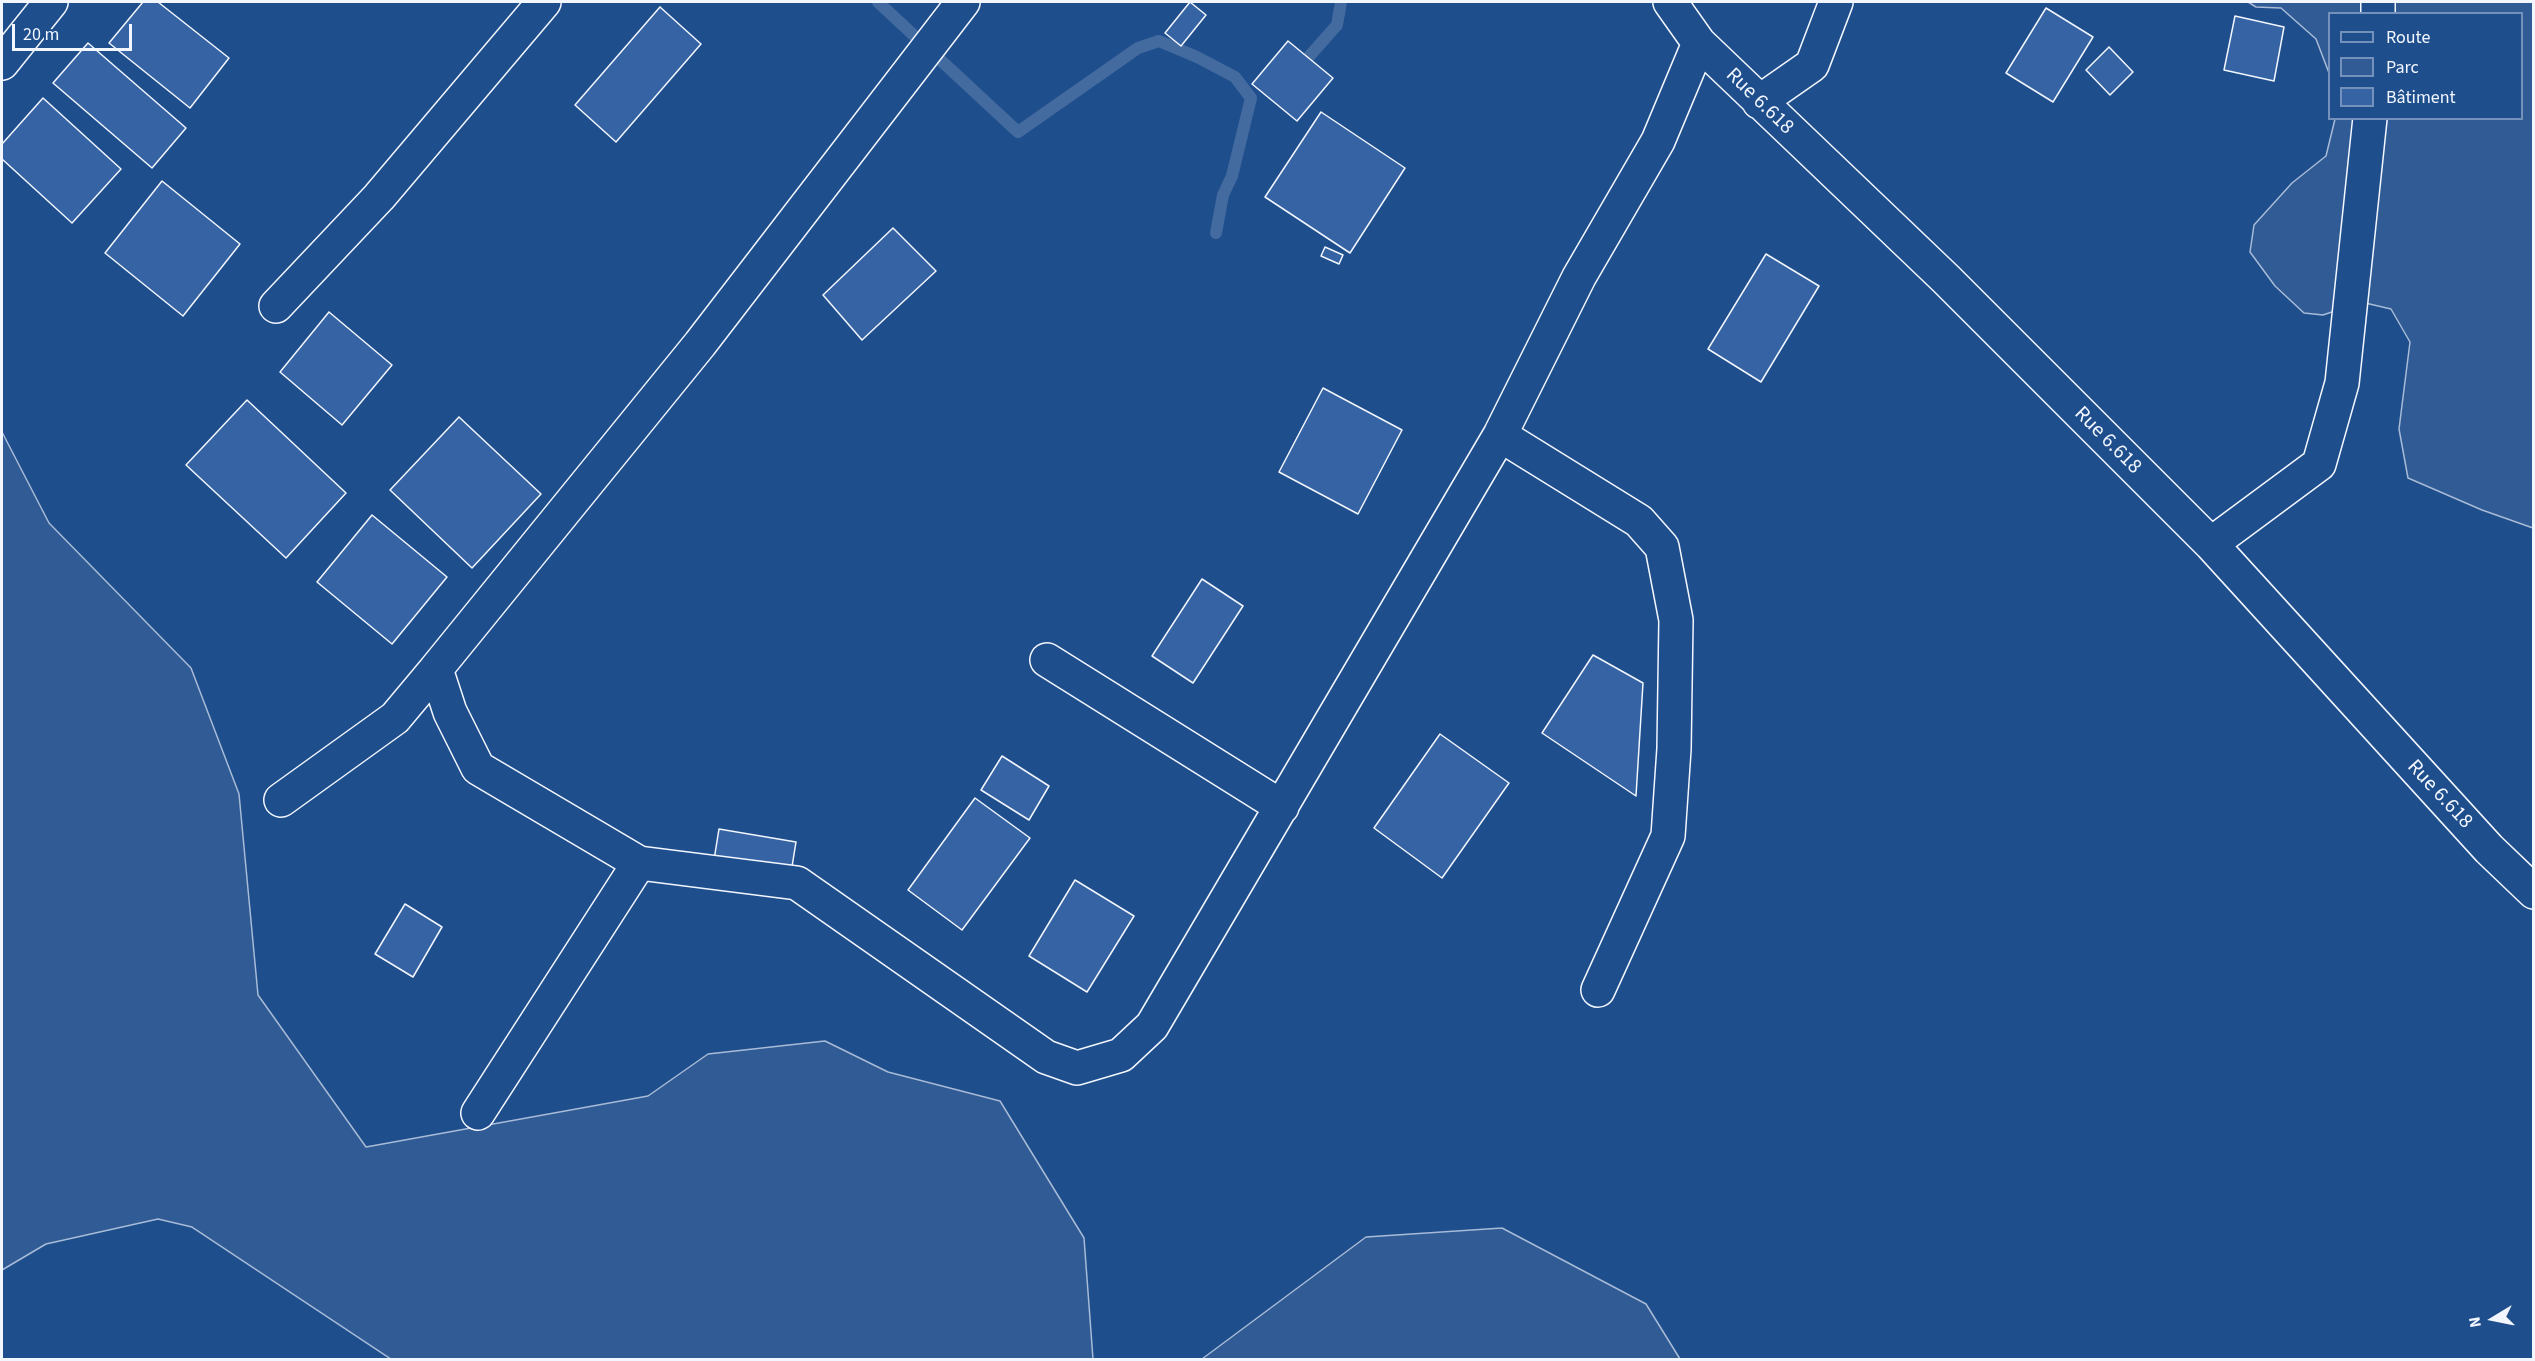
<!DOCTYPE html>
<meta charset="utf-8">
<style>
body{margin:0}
#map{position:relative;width:2535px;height:1361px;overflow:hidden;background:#1f4e8c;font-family:"Source Sans 3",sans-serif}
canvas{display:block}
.frame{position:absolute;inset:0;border:3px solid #f2f6ff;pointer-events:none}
.legend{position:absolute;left:2328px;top:12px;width:195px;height:108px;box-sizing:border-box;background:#1f4e8c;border:2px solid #7391ba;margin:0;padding:8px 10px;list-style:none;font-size:18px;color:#f2f6ff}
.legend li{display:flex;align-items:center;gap:12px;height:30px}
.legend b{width:30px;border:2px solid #7391ba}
.north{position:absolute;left:2463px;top:1289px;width:60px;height:60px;-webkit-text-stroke:4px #1f4e8c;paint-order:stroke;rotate:260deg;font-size:16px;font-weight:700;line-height:24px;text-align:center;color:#f2f6ff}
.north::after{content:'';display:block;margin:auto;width:21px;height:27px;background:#f2f6ff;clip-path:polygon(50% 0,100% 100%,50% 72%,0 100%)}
.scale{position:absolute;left:12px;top:24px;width:120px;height:27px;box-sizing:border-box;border:3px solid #f2f6ff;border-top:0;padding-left:8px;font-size:18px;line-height:21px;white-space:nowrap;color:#f2f6ff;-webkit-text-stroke:4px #1f4e8c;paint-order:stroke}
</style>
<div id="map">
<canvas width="2535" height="1361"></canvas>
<div class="frame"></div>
<ul class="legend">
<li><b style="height:8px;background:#1f4e8c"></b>Route</li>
<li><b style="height:16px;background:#305b95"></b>Parc</li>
<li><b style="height:16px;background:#3563a3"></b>Bâtiment</li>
</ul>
<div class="north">N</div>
<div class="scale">20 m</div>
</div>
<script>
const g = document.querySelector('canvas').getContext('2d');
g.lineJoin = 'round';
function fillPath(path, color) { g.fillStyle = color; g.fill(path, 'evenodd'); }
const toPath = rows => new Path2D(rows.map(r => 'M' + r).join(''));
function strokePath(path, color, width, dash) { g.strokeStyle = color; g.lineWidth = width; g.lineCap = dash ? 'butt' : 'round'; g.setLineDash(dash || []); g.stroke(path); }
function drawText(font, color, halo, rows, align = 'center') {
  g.font = font + ' "Source Sans 3",sans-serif'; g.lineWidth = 4.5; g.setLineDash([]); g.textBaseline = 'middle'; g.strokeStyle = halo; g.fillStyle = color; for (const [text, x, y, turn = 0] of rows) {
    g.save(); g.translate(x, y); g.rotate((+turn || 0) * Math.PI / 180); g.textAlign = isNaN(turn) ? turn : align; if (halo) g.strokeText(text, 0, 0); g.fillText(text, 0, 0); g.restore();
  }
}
const green = toPath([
 [2248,2,2533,2,2533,528,2482,510,2408,478,2399,429,2410,342,2391,309,2361,302,2323,315,2304,313,2275,286,2250,252,2254,225,2292,183,2326,156,2335,119,2522,118,2522,14,2330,14,2329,73,2316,39,2281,8,2256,7,2248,2],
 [2,432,49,523,191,668,239,794,258,995,366,1147,648,1096,708,1054,825,1041,888,1072,1000,1101,1084,1238,1093,1359,391,1359,192,1227,158,1219,46,1244,2,1270,2,432],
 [1502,1228,1646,1304,1680,1359,1202,1359,1366,1237,1502,1228]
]);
fillPath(green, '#305b95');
strokePath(green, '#a8bbd7', 1.5);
strokePath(toPath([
 [878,2,1018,132,1138,48,1159,41,1197,57,1235,77,1251,98],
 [1298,69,1337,25,1341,2],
 [1216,233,1223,195,1232,176,1251,98]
]), '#446ba0', 12);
const building = toPath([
 [143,2,158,2,229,58,190,108,109,43,143,2],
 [1190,2,1206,15,1181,46,1165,33,1190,2],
 [660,7,701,44,616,142,575,105,660,7],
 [2046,8,2093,37,2053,102,2006,73,2046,8],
 [2235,16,2284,27,2274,81,2224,70,2235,16],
 [1288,41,1333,78,1297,121,1252,84,1288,41],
 [88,43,186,128,152,168,53,83,88,43],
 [2109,47,2133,72,2110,95,2086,70,2109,47],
 [43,98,121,169,72,223,2,159,2,144,43,98],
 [1321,112,1405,168,1350,253,1265,197,1321,112],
 [162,181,240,244,183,316,105,253,162,181],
 [893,228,936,271,862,340,823,295,893,228],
 [1325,247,1343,255,1339,264,1321,256,1325,247],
 [1766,254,1819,286,1761,382,1708,349,1766,254],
 [329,312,392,365,342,425,280,372,329,312],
 [1323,388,1402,430,1358,514,1279,472,1323,388],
 [247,400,346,493,286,558,186,465,247,400],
 [459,417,541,494,472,568,390,490,459,417],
 [372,515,447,577,392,644,317,582,372,515],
 [1202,579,1243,606,1193,683,1152,656,1202,579],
 [1593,655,1643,683,1636,796,1542,733,1593,655],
 [1440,734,1509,783,1442,878,1374,828,1440,734],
 [1002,756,1049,786,1029,820,981,790,1002,756],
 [975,798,1030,838,962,930,908,890,975,798],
 [719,829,796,842,790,879,713,866,719,829],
 [1075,880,1134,916,1087,992,1029,956,1075,880],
 [405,904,442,927,413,977,375,954,405,904]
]);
fillPath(building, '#3563a3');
strokePath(building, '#f2f6ff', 1.5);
const minor = toPath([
 [1670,2,1699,43,1946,279,2211,544,2489,849,2534,892],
 [2378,14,2378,2],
 [2,63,51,2],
 [1759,102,1812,65,1836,2],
 [276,306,379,197,544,2],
 [1500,435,1639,521,1662,547,1676,620,1674,749,1668,836,1598,990],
 [2211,544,2319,464,2342,383,2370,118],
 [1047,660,1282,807],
 [436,669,700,344,963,2],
 [281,800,395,718,436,669,450,712,478,768,639,863,797,883,1046,1057,1077,1068,1121,1055,1152,1026,1500,435,1579,277,1658,141,1699,43],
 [478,1113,639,863]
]);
strokePath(minor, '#f2f6ff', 36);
strokePath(minor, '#1f4e8c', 33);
drawText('21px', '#f2f6ff', '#1f4e8c', [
 ["Rue 6.618",1759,102,44],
 ["Rue 6.618",2107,441,45],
 ["Rue 6.618",2439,795,47]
]);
</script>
